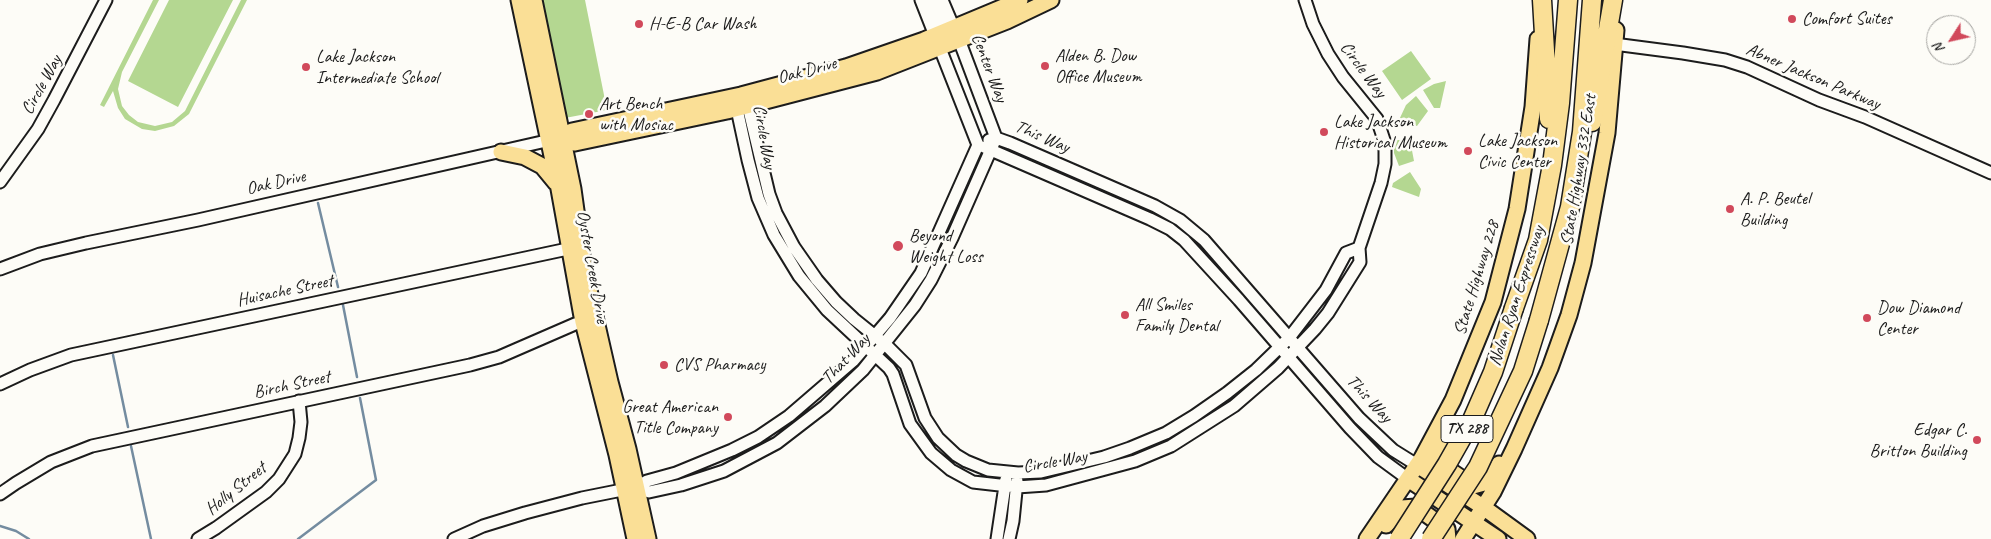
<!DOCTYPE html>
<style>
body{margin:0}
#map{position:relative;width:1991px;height:539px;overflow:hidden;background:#fdfcf7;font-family:Caveat,sans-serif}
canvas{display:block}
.north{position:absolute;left:1926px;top:15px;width:50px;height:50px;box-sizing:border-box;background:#fdfcf7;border:1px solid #a3a29f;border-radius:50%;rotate:235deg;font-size:14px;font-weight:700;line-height:20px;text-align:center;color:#1c1c1c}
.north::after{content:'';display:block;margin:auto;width:18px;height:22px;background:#d1495b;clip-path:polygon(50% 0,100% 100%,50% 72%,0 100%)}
</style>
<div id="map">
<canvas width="1991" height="539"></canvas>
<div class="north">N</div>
</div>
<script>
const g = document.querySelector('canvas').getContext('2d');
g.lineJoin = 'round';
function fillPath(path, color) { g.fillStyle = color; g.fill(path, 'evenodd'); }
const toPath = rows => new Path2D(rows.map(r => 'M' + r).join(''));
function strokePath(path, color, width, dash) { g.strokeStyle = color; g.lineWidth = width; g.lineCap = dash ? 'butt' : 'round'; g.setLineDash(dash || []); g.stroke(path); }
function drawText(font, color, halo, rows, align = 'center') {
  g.font = font + ' Caveat,sans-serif'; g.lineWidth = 5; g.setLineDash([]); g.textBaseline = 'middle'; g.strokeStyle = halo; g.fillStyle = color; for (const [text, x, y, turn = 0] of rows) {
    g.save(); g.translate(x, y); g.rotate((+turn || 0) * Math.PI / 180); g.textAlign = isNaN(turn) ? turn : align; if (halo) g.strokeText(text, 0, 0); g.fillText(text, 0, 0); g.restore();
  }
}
fillPath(toPath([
 [153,0,159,0,122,72,118,89,122,106,129,115,138,122,155,126,172,122,185,111,241,0,247,0,189,114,174,126,155,131,142,129,125,119,118,108,113,91,104,107,100,105],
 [169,0,233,0,178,107,128,81],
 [540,0,585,0,607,110,565,118],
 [1411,51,1431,79,1402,100,1382,71],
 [1446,81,1440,108,1434,108,1423,90,1434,84],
 [1416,96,1428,111,1417,126,1399,120,1406,105],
 [1394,140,1410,140,1414,161,1399,166,1394,153],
 [1410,172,1421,189,1419,197,1392,187,1393,183]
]), '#b4d791');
strokePath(toPath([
 [318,203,338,287],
 [343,305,357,377],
 [113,355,128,427],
 [131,446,151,539],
 [0,526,16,531,29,539],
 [298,539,376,480,360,398]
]), '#748ca0', 2.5);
const minor = toPath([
 [921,0,978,145],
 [932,0,944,31,948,36],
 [1614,44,1683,53,1725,60,1747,67,1819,100,1865,117,1991,173],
 [744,101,748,106,769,194,776,213,794,247,817,280,836,302,854,319,885,344,906,365,925,418,938,438,956,455,966,461,988,470,1018,473,1041,472,1104,457,1130,448,1166,433,1194,416,1227,393,1256,370,1289,338,1326,290,1346,253,1359,248],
 [739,102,737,109,748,160,758,198,774,235,799,276,827,310,889,368,893,374,910,424,931,453,951,470,973,482,1017,487,1046,485,1135,461,1171,446,1234,406,1278,368,1315,329,1328,313,1360,262,1359,248,1381,183,1385,164,1385,143,1377,119,1343,77,1328,54,1313,24,1305,0],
 [989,140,996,138,1010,143,1155,206,1180,220,1204,240,1359,418,1393,450,1417,465],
 [984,147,1150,219,1170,229,1184,240,1239,300,1350,428,1378,457,1408,479],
 [0,182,38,129,54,100,106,0],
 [0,269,40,254,86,243,198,220,555,139],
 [0,384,30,370,71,355,577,247],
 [637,487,649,492,681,485,724,471,777,443,825,406,863,370,915,305,931,280,952,238,996,138,961,45,942,0],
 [0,494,16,483,51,462,92,446,470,365,499,357,575,324,589,320],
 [198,539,216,528,266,492,279,479,295,454,299,438,301,422,299,401],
 [454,539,483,526,525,513,582,498,637,487,647,481,676,473,732,450,758,437,789,416,854,360,890,318,921,273,978,145],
 [997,539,1006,479],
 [1009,539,1013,521,1017,481]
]);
const major = toPath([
 [519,0,559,189,583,322,617,455,635,539],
 [534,0,573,189,584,268,610,382,628,449,648,539],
 [562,138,575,143,727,111,877,72,1007,21,1051,0],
 [562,138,572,131,741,95,846,67,924,40,1020,0],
 [501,152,525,157,542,166,556,183],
 [1442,441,1433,459,1473,486,1484,483,1492,476,1499,464],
 [1417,465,1483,507,1527,539],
 [1408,479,1498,539],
 [1386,525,1402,508,1416,507,1447,529,1448,539],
 [1367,539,1422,458,1453,400,1493,302,1517,209,1533,107,1538,39],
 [1463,539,1493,492,1514,449,1550,368,1569,315,1583,263,1607,133,1616,30]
]);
const highway = toPath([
 [1542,0,1549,119],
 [1592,122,1613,0],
 [1514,308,1538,240,1552,165,1560,103,1568,0],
 [1539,320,1570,207,1582,132,1592,0]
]);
strokePath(minor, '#1c1c1c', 15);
strokePath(major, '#1c1c1c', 19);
strokePath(highway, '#1c1c1c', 21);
strokePath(minor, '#fdfcf7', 11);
strokePath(major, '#fadf96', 15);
strokePath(highway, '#fadf96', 18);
const highwayBridge = toPath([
 [1399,539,1447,464,1472,420,1493,372,1514,308],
 [1431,539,1478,467,1523,371,1539,320]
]);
strokePath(highwayBridge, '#1c1c1c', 21, []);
strokePath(highwayBridge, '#fadf96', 18);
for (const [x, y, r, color] of [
 [1792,19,5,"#d1495b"],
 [639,24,5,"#d1495b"],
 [1045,66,5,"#d1495b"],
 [306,67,5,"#d1495b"],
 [589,114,5,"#d1495b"],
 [1324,132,5,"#d1495b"],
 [1468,151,5,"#d1495b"],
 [1730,209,5,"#d1495b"],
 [898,246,6,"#d1495b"],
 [1125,315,5,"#d1495b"],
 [1867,318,5,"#d1495b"],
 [664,365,5,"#d1495b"],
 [728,417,5,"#d1495b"],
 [1977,440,5,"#d1495b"]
]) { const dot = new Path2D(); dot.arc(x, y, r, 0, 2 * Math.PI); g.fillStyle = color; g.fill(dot); strokePath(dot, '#fdfcf7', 2); }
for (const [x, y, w] of [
 [1467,429,52]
]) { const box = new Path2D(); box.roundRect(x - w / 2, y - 13.5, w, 27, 4); g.fillStyle = '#fdfcf7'; g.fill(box); strokePath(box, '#1c1c1c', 1); }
drawText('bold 16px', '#1c1c1c', null, [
 ["TX 288",1467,429]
]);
drawText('18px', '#1c1c1c', '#fdfcf7', [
 ["Comfort Suites",1802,19],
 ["H-E-B Car Wash",649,24],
 ["Alden B. Dow",1055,56],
 ["Office Museum",1055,77],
 ["Lake Jackson",316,57],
 ["Intermediate School",316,78],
 ["Art Bench",599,104],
 ["with Mosiac",599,125],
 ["Lake Jackson",1334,122],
 ["Historical Museum",1334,143],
 ["Lake Jackson",1478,141],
 ["Civic Center",1478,162],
 ["A. P. Beutel",1740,199],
 ["Building",1740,220],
 ["Beyond",909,236],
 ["Weight Loss",909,257],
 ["All Smiles",1135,305],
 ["Family Dental",1135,326],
 ["Dow Diamond",1877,308],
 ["Center",1877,329],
 ["CVS Pharmacy",674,365],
 ["Great American",718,407,"right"],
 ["Title Company",718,428,"right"],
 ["Edgar C.",1967,430,"right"],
 ["Britton Building",1967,451,"right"]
], 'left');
drawText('18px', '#1c1c1c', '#fdfcf7', [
 ["Center Way",989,68,69],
 ["Circle Way",1363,70,53],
 ["Oak Drive",807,71,-15],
 ["Abner Jackson Parkway",1813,77,23],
 ["Circle Way",42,85,-61],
 ["Circle Way",764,137,80],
 ["This Way",1042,137,23],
 ["State Highway 332 East",1579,170,-81],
 ["Oak Drive",276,183,-13],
 ["Oyster Creek Drive",592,267,80],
 ["State Highway 228",1477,278,-73],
 ["Huisache Street",285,291,-12],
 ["Nolan Ryan Expressway",1517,296,-72],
 ["That Way",846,359,-47],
 ["Birch Street",292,385,-12],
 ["This Way",1369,399,47],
 ["Circle Way",1055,462,-10],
 ["Holly Street",236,489,-39]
]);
</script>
